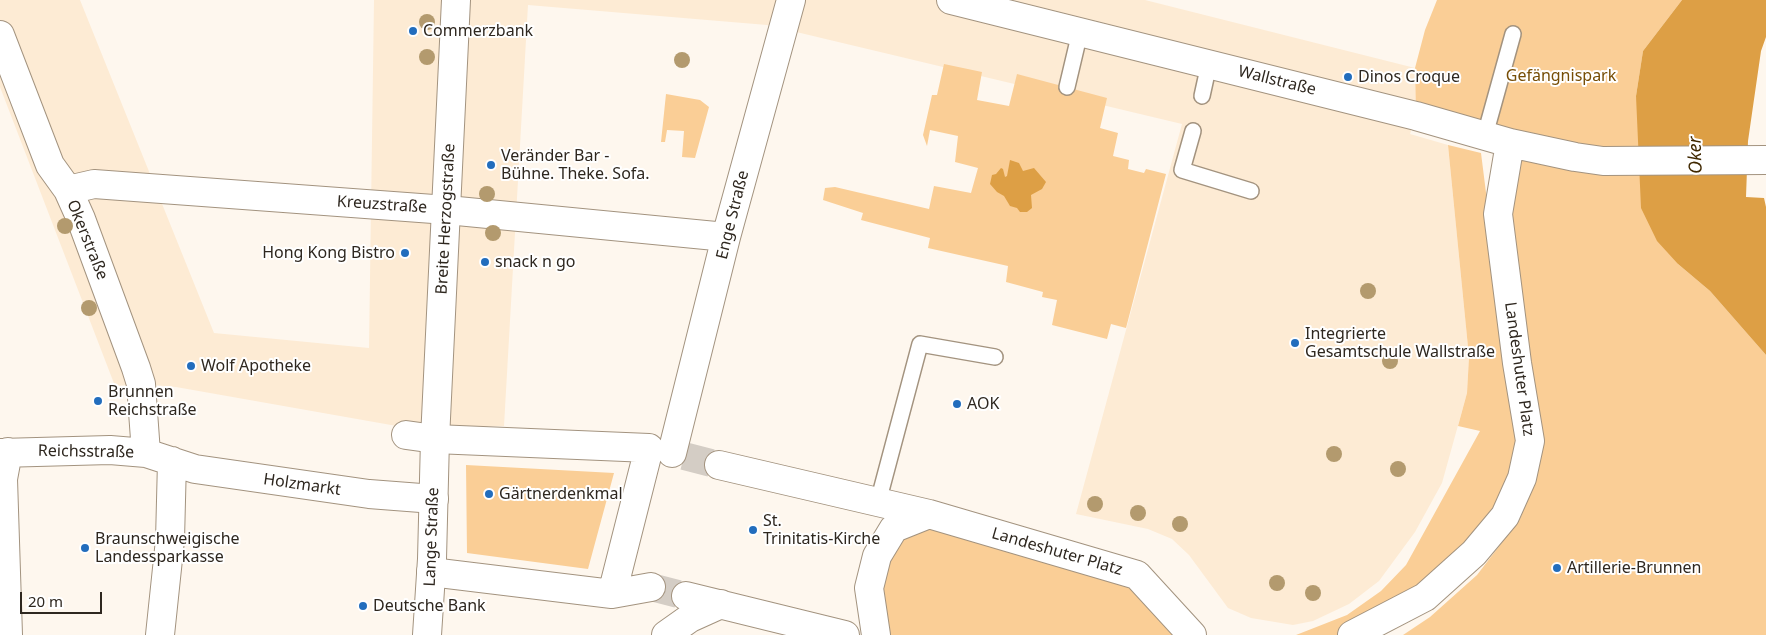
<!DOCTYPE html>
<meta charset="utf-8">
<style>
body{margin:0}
#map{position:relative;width:1766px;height:635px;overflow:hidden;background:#fef7ee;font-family:"Noto Sans",sans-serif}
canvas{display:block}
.scale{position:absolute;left:20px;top:592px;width:82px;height:22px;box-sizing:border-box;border:2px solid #2e271f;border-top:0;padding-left:6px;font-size:15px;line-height:18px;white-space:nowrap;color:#2e271f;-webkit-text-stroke:4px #fff;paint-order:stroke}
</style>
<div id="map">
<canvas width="1766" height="635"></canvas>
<div class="scale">20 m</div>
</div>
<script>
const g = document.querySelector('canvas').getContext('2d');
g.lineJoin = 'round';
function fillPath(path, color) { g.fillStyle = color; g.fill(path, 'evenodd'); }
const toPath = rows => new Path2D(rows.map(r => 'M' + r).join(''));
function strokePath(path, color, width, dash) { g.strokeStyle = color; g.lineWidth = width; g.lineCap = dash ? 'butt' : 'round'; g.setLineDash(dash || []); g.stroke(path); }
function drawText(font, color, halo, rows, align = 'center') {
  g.font = font + ' "Noto Sans",sans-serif'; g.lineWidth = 4; g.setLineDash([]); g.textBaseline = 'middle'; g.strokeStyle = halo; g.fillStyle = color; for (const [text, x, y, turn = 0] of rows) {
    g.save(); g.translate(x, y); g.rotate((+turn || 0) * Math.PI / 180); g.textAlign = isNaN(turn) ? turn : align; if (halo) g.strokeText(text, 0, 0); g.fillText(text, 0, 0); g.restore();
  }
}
fillPath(toPath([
 [0,0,80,0,214,333,369,348,374,0,1145,0,1415,68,1416,116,1410,134,1448,145,1469,357,1467,393,1442,483,1415,532,1379,581,1349,604,1313,621,1293,625,1251,618,1228,608,1189,555,1172,539,1148,529,1076,514,1182,124,767,25,528,5,504,426,408,428,176,387,141,384,115,386,0,87]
]), '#fdebd4');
fillPath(toPath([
 [1437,0,1682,0,1643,51,1636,96,1678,264,1710,291,1766,355,1766,635,1403,635,1430,617,1477,575,1520,519,1539,468,1535,442,1530,441,1474,553,1352,635,1296,635,1347,615,1381,591,1406,565,1480,431,1458,426,1467,393,1469,357,1448,145,1481,153,1497,280,1498,214,1510,143,1416,116,1415,68,1425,30],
 [944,64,982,72,977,100,1009,106,1017,74,1107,98,1100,128,1118,133,1113,156,1129,160,1128,169,1144,173,1146,169,1166,174,1126,328,1111,324,1107,339,1052,325,1057,300,1042,297,1043,292,1006,282,1008,266,928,248,930,238,861,220,863,213,823,200,825,188,835,187,929,209,934,186,971,193,978,168,955,162,958,136,930,130,927,146,923,135,932,95,937,95],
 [666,94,700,100,709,107,695,158,682,157,684,131,667,130,665,142,661,142],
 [466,465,614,473,588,569,467,553],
 [929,514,1137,575,1192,635,876,635,877,556]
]), '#face96');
fillPath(toPath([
 [1682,0,1766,0,1766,37,1761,51,1748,141,1746,197,1764,198,1766,207,1766,355,1710,291,1678,264,1657,241,1641,208,1636,96,1643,51],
 [1010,160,1019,163,1023,171,1034,168,1046,182,1042,189,1031,195,1032,208,1027,212,1020,212,1017,208,1010,206,1004,196,997,192,990,184,992,175,996,174,1001,168,1003,169,1005,177,1007,176]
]), '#dd9f45');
strokePath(toPath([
 [684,456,719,465],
 [651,587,686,596]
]), '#d4cdc5', 28, [28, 14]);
const lane = toPath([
 [1067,87,1080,32],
 [1202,96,1209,64],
 [1193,131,1182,170,1251,191],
 [1485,135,1513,34],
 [878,502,920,344,995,357]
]);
const street = toPath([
 [951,0,1416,116,1510,143,1575,157,1603,161,1766,160],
 [0,35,50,165,68,190,81,219,136,368,141,384,146,453],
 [68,190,94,184,447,210,726,237],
 [406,435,435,439,649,448,612,594,431,572],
 [8,452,3,479,8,635],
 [0,453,110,450,146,453,195,469,369,494,434,499],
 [672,453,726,237,791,0],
 [719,465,929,514],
 [612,594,651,587],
 [686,596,845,635],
 [160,635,170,540,172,461],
 [666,635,690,618,721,604],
 [876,635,869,588,877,556,894,528,929,514,1137,575,1192,635],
 [1352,635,1425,597,1474,553,1505,516,1522,478,1530,441,1517,363,1498,214,1510,143]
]);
const secondary = toPath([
 [427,635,432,559,435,439,456,0]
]);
strokePath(lane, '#a3937f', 18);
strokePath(street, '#a3937f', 30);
strokePath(secondary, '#a3937f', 30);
strokePath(lane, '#fff', 15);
strokePath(street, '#fff', 28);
strokePath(secondary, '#fff', 28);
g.fillStyle = '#b39a6e';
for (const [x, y] of [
 [427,22],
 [427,57],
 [682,60],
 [487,194],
 [65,226],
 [493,233],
 [1368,291],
 [89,308],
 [1390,361],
 [1334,454],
 [1398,469],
 [1095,504],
 [1138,513],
 [1180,524],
 [1277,583],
 [1313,593]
]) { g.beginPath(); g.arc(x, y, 8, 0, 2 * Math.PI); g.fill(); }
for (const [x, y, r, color] of [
 [413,31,5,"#226dbd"],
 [1348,77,5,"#226dbd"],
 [491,165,5,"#226dbd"],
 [405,253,5,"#226dbd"],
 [485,262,5,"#226dbd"],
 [1295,343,5,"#226dbd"],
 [191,366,5,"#226dbd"],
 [98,401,5,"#226dbd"],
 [957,404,5,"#226dbd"],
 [489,494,5,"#226dbd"],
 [753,530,5,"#226dbd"],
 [85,548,5,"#226dbd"],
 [1557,568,5,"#226dbd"],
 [363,606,5,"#226dbd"]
]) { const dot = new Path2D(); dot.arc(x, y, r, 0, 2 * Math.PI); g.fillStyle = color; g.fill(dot); strokePath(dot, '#fff', 2); }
drawText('16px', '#2e271f', '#fff', [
 ["Commerzbank",423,31],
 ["Dinos Croque",1358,77],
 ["Veränder Bar -",501,156],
 ["Bühne. Theke. Sofa.",501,174],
 ["Hong Kong Bistro",395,253,"right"],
 ["snack n go",495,262],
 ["Integrierte",1305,334],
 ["Gesamtschule Wallstraße",1305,352],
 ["Wolf Apotheke",201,366],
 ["Brunnen",108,392],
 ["Reichstraße",108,410],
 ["AOK",967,404],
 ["Gärtnerdenkmal",499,494],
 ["St.",763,521],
 ["Trinitatis-Kirche",763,539],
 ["Braunschweigische",95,539],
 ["Landessparkasse",95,557],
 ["Artillerie-Brunnen",1567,568],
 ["Deutsche Bank",373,606]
], 'left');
drawText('16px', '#764d05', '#fff', [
 ["Gefängnispark",1561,76]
]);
drawText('16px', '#2e271f', '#fff', [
 ["Wallstraße",1277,81,14],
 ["Kreuzstraße",382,205,4],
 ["Enge Straße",733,215,-76],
 ["Breite Herzogstraße",446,219,-87],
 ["Okerstraße",87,240,68],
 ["Landeshuter Platz",1519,369,82],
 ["Reichsstraße",86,452,1],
 ["Holzmarkt",302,485,8],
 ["Lange Straße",432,537,-88],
 ["Landeshuter Platz",1057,552,16]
]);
drawText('italic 18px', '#402800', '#fff', [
 ["Oker",1696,155,-92]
]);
</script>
